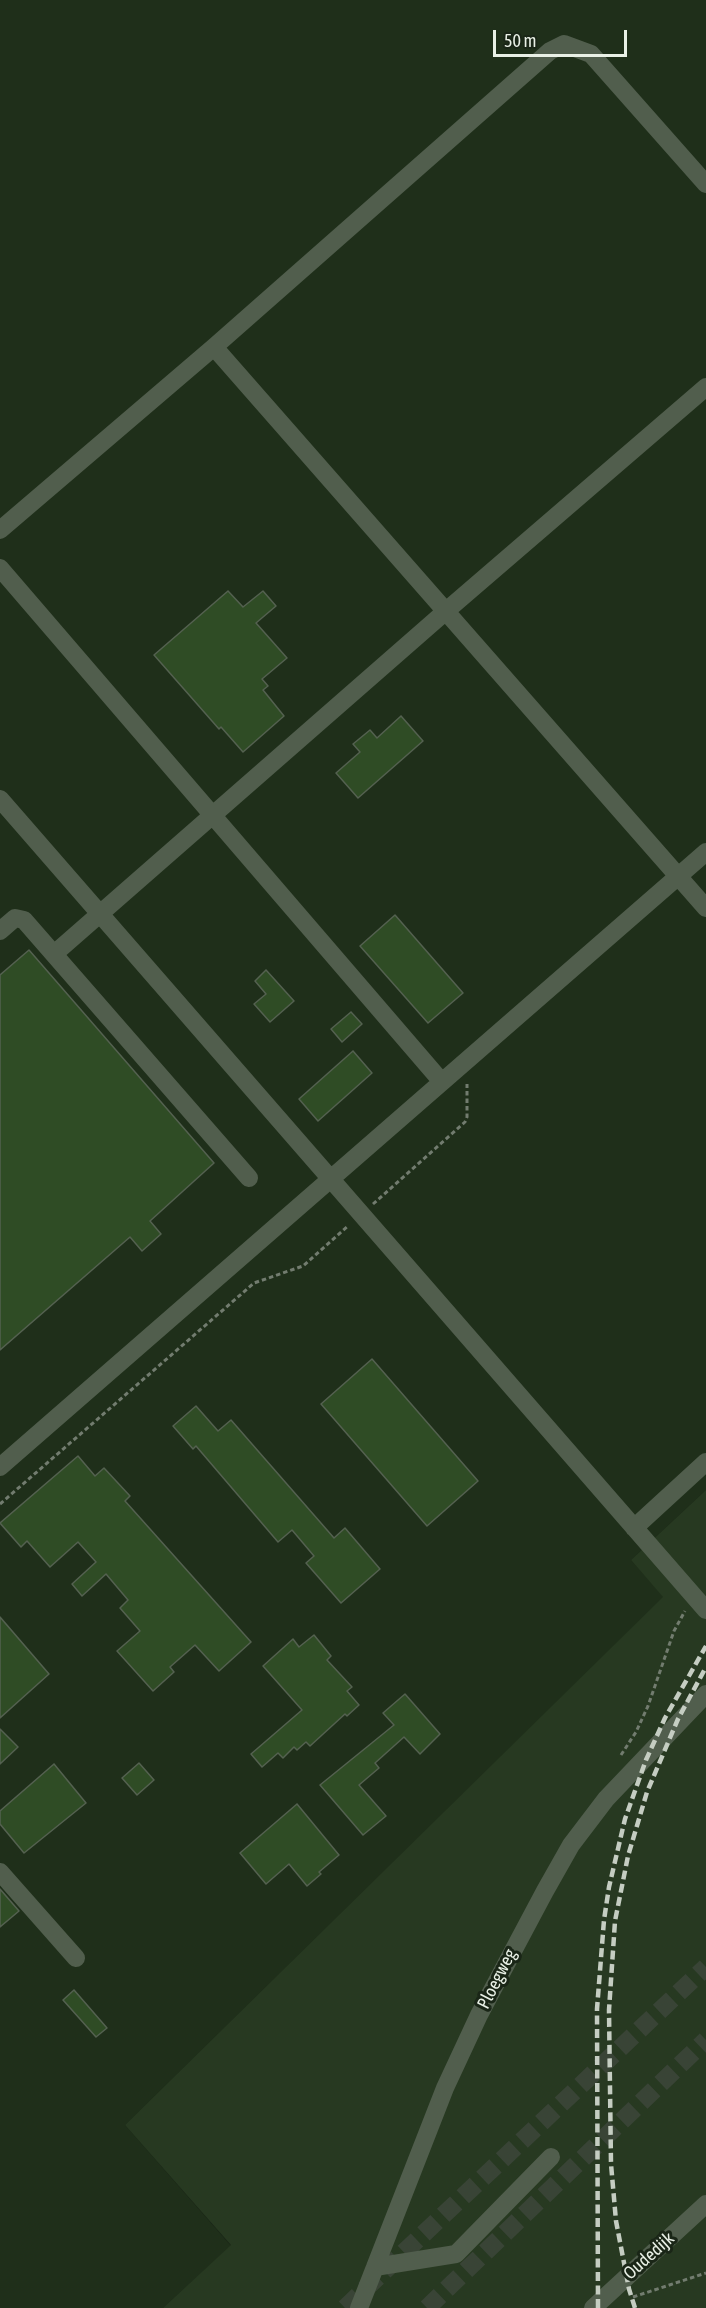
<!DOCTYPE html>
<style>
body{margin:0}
#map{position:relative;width:706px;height:2308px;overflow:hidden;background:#1a2617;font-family:"Asap Condensed",sans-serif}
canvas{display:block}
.scale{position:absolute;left:493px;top:30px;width:134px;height:27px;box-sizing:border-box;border:3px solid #e9f0e6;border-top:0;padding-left:8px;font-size:18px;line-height:21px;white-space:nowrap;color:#e9f0e6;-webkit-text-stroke:4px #1a2617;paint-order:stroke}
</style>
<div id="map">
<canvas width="706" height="2308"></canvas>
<div class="scale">50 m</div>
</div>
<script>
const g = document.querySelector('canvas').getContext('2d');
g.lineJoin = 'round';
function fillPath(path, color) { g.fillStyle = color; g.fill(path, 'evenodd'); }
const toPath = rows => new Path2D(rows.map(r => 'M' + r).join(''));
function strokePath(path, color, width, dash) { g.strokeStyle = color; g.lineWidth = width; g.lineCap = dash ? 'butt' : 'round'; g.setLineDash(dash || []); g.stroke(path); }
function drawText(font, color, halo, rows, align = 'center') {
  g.font = font + ' "Asap Condensed",sans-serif'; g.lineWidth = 6; g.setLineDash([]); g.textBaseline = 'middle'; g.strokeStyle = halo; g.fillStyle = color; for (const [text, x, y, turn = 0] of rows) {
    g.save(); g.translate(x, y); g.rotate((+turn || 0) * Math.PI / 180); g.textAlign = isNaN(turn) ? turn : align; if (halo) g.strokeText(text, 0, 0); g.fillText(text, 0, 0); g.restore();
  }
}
fillPath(toPath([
 [0,0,706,0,706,1490,631,1560,664,1597,125,2125,231,2246,163,2308,0,2308]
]), '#1f2f1a');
fillPath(toPath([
 [706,1490,706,2308,163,2308,231,2245,125,2125,663,1597,631,1560]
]), '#273921');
const building = toPath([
 [228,591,243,607,263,591,276,606,256,623,287,658,262,679,268,686,263,690,284,716,243,752,221,727,219,729,154,655,228,591],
 [401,716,423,741,358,798,336,773,360,752,353,744,370,730,377,738,401,716],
 [395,915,463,993,428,1023,360,946,395,915],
 [29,950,214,1163,150,1221,161,1234,142,1251,130,1237,0,1350,0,975,29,950],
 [266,970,294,1001,270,1022,254,1004,266,994,255,981,266,970],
 [351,1012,362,1024,342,1042,331,1029,351,1012],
 [353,1051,372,1073,318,1121,299,1099,353,1051],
 [372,1359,478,1481,427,1526,321,1404,372,1359],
 [196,1406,218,1431,231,1420,334,1538,345,1528,380,1569,341,1603,306,1563,314,1556,292,1530,278,1542,196,1446,193,1449,173,1426,196,1406],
 [78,1456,95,1476,104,1468,130,1496,125,1501,251,1642,219,1671,195,1645,170,1667,174,1672,153,1691,117,1651,140,1631,120,1608,128,1600,106,1574,82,1596,72,1584,96,1562,78,1542,50,1567,27,1541,21,1547,0,1523,78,1456],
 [0,1617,49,1674,0,1718,0,1617],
 [314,1635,331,1656,327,1660,352,1687,347,1691,359,1705,347,1716,345,1714,310,1746,306,1742,297,1750,294,1747,283,1758,278,1753,262,1767,251,1754,302,1710,263,1666,293,1639,299,1647,314,1635],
 [405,1694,440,1734,420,1754,404,1737,375,1763,379,1768,359,1785,386,1816,363,1835,320,1785,394,1725,383,1713,405,1694],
 [0,1729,18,1747,0,1764,0,1729],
 [139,1763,154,1780,137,1795,122,1778,139,1763],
 [54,1764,86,1803,24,1853,0,1824,0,1811,54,1764],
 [297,1804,339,1855,319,1872,321,1874,307,1886,289,1864,266,1884,240,1853,297,1804],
 [0,1889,19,1911,0,1927,0,1889],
 [74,1990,107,2028,96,2037,63,2000,74,1990]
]);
fillPath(building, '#2f4c25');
strokePath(building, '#546150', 1.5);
strokePath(toPath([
 [345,2308,706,1967],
 [427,2308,706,2040]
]), '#394436', 18, [18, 9]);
strokePath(toPath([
 [373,1204,465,1122,467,1117,467,1084],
 [0,1504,254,1283,303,1266,348,1226],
 [621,1755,636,1732,648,1706,674,1631,685,1611],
 [633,2297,706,2273]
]), '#727c6f', 3, [4.5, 3]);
strokePath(toPath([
 [214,347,706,908],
 [0,530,214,347,550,51,564,44,591,54,706,184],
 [0,568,442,1082],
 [0,799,706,1610],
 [0,931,15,918,24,920,249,1178],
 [54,954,446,611,706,387],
 [0,1467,706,852],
 [634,1528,706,1462],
 [0,1872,76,1958],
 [375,2267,456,2254,551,2157],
 [359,2308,445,2088,479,2015,545,1891,571,1845,606,1799,706,1694],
 [593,2308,706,2204]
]), '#515e4d', 18);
strokePath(toPath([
 [598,2308,597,2009,604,1920,609,1887,625,1819,646,1760,665,1718,706,1646],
 [635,2308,629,2289,616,2221,611,2164,609,2010,615,1921,628,1856,647,1792,678,1719,706,1667]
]), '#c5cdc2', 4.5, [9, 4.5]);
drawText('18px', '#e9f0e6', '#1a2617', [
 ["Ploegweg",497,1979,-63],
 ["Oudedijk",649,2256,-42]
]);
</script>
